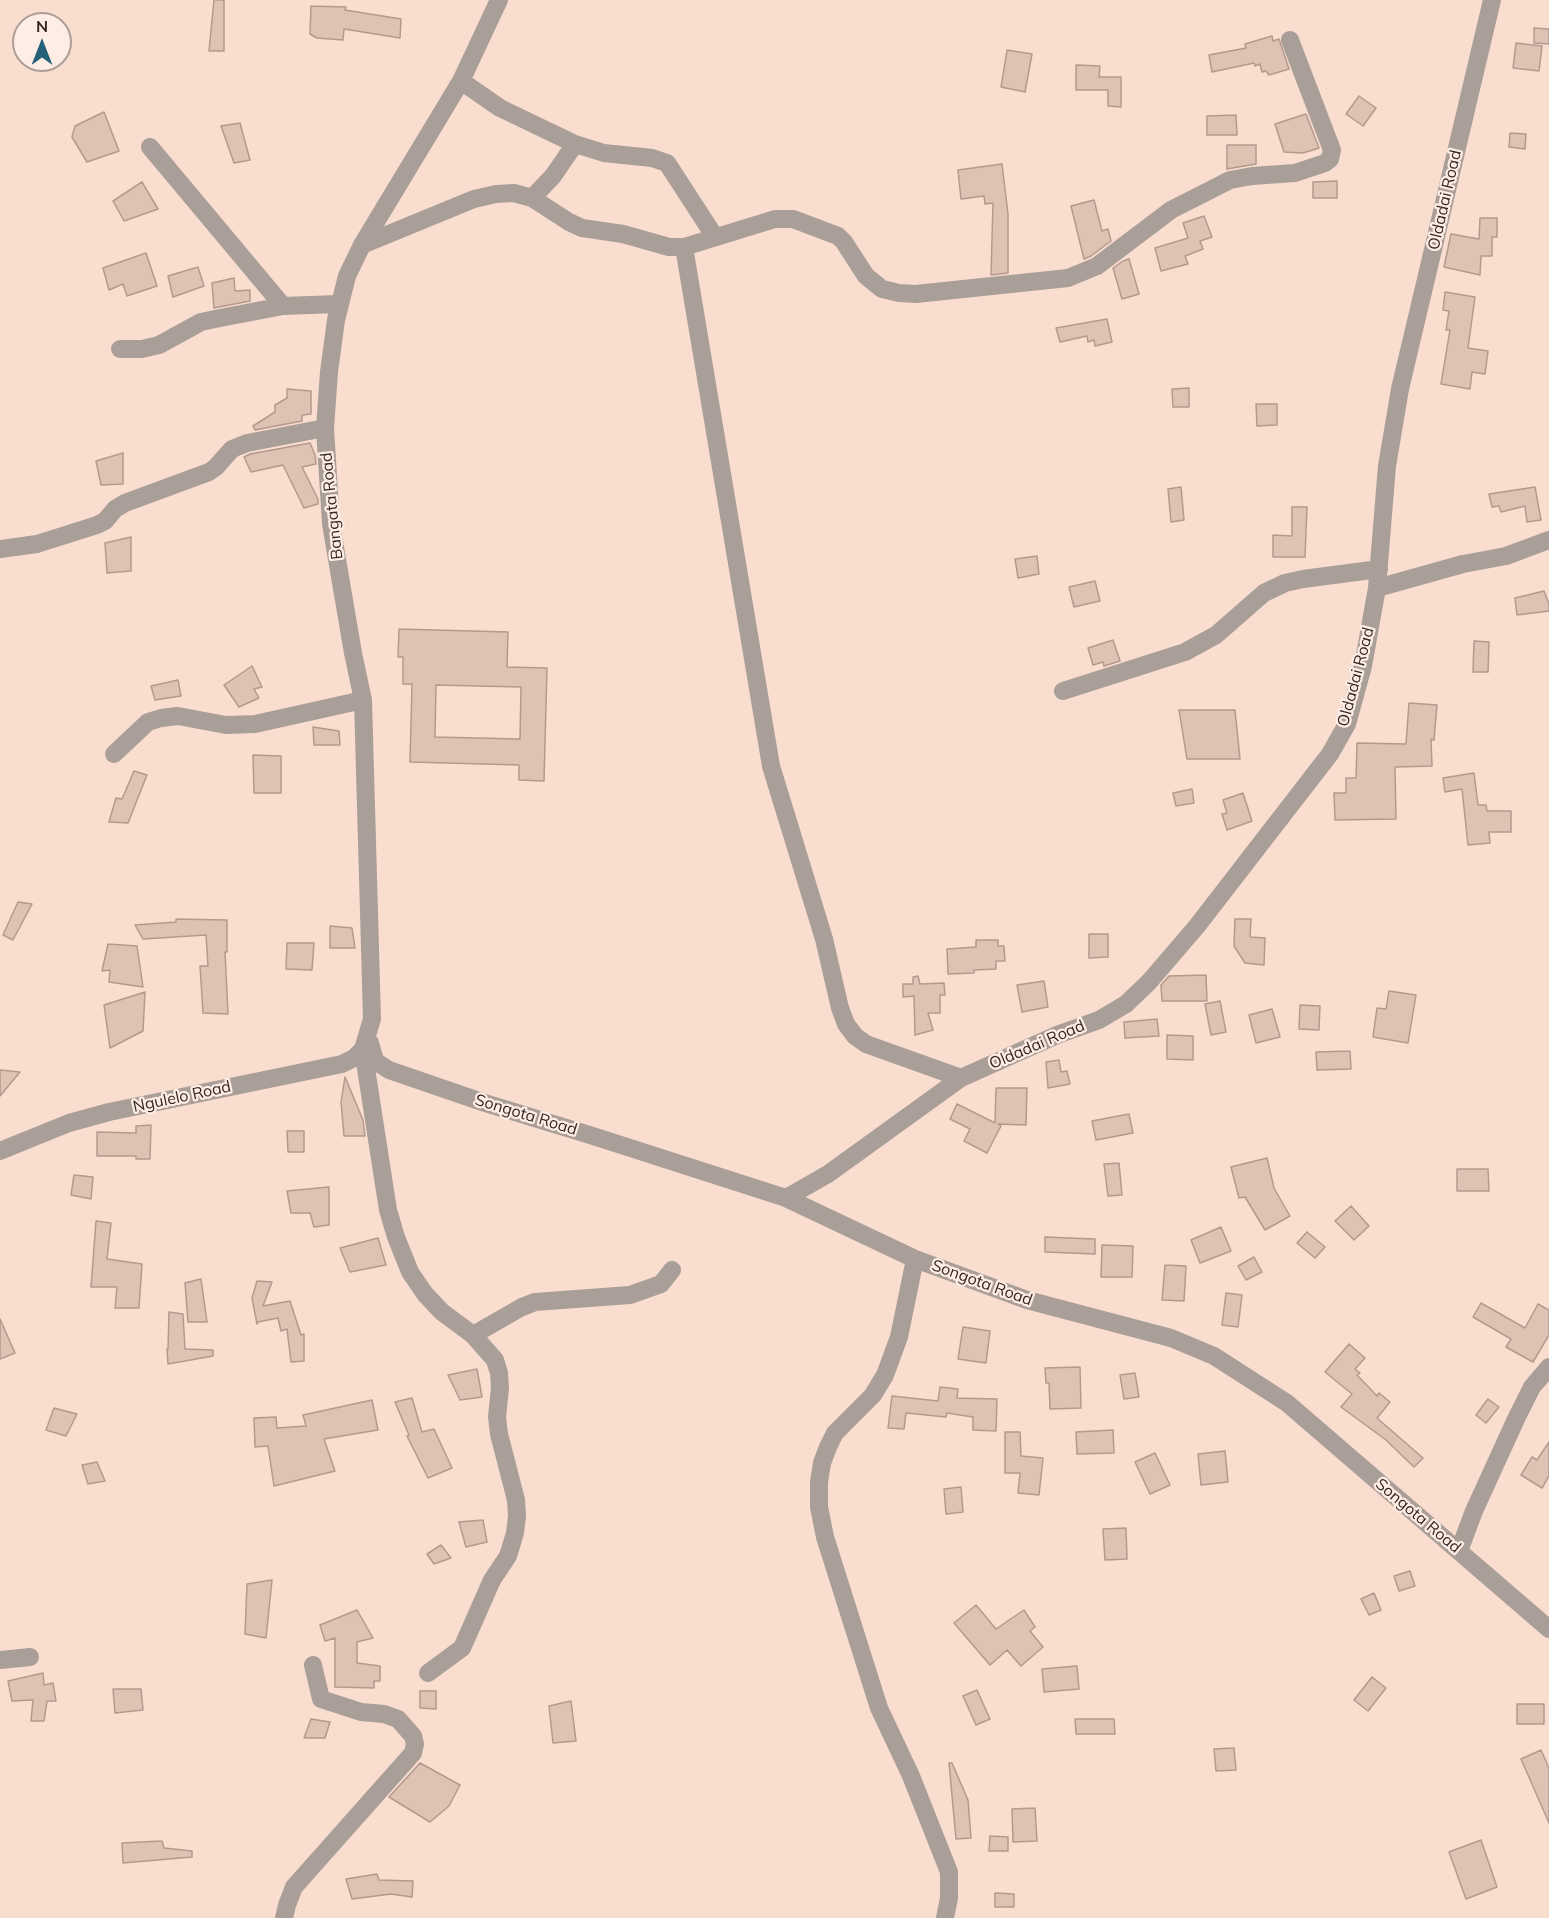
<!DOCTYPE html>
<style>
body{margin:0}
#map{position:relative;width:1549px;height:1918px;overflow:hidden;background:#f9ddcf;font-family:Mulish,sans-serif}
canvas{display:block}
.north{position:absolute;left:12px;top:12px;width:60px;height:60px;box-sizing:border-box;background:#feede4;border:2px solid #ad9e97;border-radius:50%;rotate:0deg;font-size:16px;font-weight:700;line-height:24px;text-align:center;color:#332823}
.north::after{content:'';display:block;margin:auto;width:21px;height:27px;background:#256079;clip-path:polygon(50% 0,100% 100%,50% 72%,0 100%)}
</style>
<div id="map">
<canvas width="1549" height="1918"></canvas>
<div class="north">N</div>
</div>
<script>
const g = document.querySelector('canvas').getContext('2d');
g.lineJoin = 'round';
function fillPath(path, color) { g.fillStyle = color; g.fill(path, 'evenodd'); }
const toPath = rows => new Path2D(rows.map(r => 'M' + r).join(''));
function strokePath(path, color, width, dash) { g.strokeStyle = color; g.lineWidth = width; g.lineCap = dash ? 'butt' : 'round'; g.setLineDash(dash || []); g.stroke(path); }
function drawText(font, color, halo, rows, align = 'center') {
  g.font = font + ' Mulish,sans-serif'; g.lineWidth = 4.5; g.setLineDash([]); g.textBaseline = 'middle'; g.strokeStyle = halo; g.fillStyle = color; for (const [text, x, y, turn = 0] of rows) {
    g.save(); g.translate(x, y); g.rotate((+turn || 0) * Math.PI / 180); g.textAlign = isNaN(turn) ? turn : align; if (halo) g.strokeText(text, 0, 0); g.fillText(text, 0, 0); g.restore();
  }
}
const building = toPath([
 [214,0,224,0,224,51,209,51,214,0],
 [311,6,346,7,345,10,401,19,400,38,344,29,343,40,317,38,310,34,311,6],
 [1534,28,1549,29,1549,44,1534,43,1534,28],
 [1272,36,1273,41,1279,39,1289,69,1269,75,1266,71,1262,72,1260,64,1255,66,1254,63,1212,72,1209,55,1246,48,1245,44,1272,36],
 [1516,43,1542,46,1539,71,1513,68,1516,43],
 [1007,50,1032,54,1025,92,1001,87,1007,50],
 [1076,65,1100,66,1099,77,1121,77,1121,107,1108,106,1108,90,1076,90,1076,65],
 [1359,96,1376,108,1363,126,1346,114,1359,96],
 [104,112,119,151,87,162,72,137,75,126,104,112],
 [1306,114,1319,148,1303,153,1284,152,1275,124,1306,114],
 [1236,115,1237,135,1207,135,1207,116,1236,115],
 [240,123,250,160,234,163,221,126,240,123],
 [1510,133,1526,134,1525,149,1509,147,1510,133],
 [1227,145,1256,145,1256,164,1227,169,1227,145],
 [1002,164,1008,214,1008,273,991,275,993,203,985,204,984,196,961,199,958,170,1002,164],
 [1337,181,1337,198,1313,198,1313,182,1337,181],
 [142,182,158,209,124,221,113,201,142,182],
 [1094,200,1102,231,1108,229,1111,241,1091,256,1084,259,1071,206,1094,200],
 [1204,216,1212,237,1200,241,1203,249,1185,256,1188,264,1161,271,1155,248,1188,238,1183,223,1204,216],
 [1480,218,1497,218,1497,237,1492,237,1492,256,1481,256,1480,275,1444,267,1451,234,1479,239,1480,218],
 [146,253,157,286,127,296,123,284,109,290,103,268,146,253],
 [1129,259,1139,294,1122,299,1113,268,1123,261,1129,259],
 [198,267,204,286,173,297,168,276,198,267],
 [234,278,235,291,250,290,250,301,214,308,212,283,234,278],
 [1445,292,1475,297,1468,348,1488,351,1485,374,1472,372,1470,389,1441,384,1450,330,1446,330,1449,311,1443,310,1445,292],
 [1107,319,1112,342,1095,346,1094,340,1088,342,1087,336,1060,342,1056,328,1107,319],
 [1189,388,1189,407,1173,407,1172,389,1189,388],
 [287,389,311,391,311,414,302,415,302,421,255,430,253,426,275,412,275,405,287,398,287,389],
 [1256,404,1277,404,1277,425,1257,426,1256,404],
 [310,443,315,455,316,464,302,467,318,499,318,504,304,508,283,465,251,472,244,457,250,454,310,443],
 [123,453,123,484,101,485,96,461,123,453],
 [1181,487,1184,520,1171,522,1168,489,1181,487],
 [1535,487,1541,520,1527,522,1525,506,1501,512,1499,506,1492,507,1489,494,1535,487],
 [1292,507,1307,507,1305,557,1273,557,1273,535,1292,536,1292,507],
 [131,537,131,571,107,573,105,543,131,537],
 [1037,556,1039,574,1018,578,1015,559,1037,556],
 [1095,581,1100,601,1074,607,1069,587,1095,581],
 [1544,591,1549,604,1549,611,1517,615,1515,598,1544,591],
 [399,629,508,632,507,667,547,668,544,781,519,780,519,765,410,762,412,684,403,684,403,657,398,657,399,629],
 [436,685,521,687,520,739,435,737,436,685],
 [1113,640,1120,661,1104,666,1103,662,1093,665,1088,648,1113,640],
 [1474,641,1489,642,1488,672,1473,672,1474,641],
 [252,666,262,687,254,689,259,698,239,707,224,685,252,666],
 [178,680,181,696,155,700,151,686,178,680],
 [1409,703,1437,705,1434,740,1431,739,1432,766,1395,767,1396,819,1335,820,1334,793,1346,793,1346,778,1356,778,1357,743,1406,744,1409,703],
 [1179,710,1235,710,1240,759,1187,759,1179,710],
 [313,727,339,731,340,745,314,745,313,727],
 [253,755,281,756,281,793,254,793,253,755],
 [134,771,147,775,128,823,109,822,116,798,122,799,134,771],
 [1474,773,1478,805,1486,805,1487,811,1511,811,1511,832,1489,832,1490,843,1468,845,1462,789,1445,792,1443,778,1474,773],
 [1192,789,1194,803,1176,806,1173,793,1192,789],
 [1243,793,1252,821,1227,830,1222,814,1227,813,1223,800,1243,793],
 [18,902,32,904,13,940,3,935,18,902],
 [176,919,227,920,227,952,225,952,228,1014,203,1013,200,966,208,966,206,935,143,939,135,925,176,922,176,919],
 [1235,919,1251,919,1250,937,1265,938,1264,965,1245,963,1234,946,1235,919],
 [330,926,352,928,355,948,330,948,330,926],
 [1089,934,1108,934,1108,957,1089,958,1089,934],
 [976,940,998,940,998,946,1004,946,1005,961,996,961,996,969,974,970,974,973,948,974,947,949,976,947,976,940],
 [287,943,314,943,312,970,286,969,287,943],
 [108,944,137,946,143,987,109,982,110,970,102,971,108,944],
 [1206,975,1207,1001,1162,1001,1161,985,1169,976,1206,975],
 [918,976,920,984,944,983,945,995,940,995,940,1013,928,1013,933,1030,915,1035,914,996,903,997,903,984,913,984,913,977,918,976],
 [1044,981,1048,1007,1022,1012,1017,985,1044,981],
 [1389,991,1416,995,1408,1043,1373,1037,1377,1008,1386,1009,1389,991],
 [145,992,143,1031,110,1048,104,1005,145,992],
 [1220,1001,1226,1032,1211,1035,1205,1004,1220,1001],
 [1300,1005,1320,1006,1319,1030,1299,1029,1300,1005],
 [1272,1009,1280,1037,1256,1043,1249,1015,1272,1009],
 [1157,1019,1159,1036,1125,1038,1124,1022,1157,1019],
 [1167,1035,1193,1036,1193,1060,1167,1059,1167,1035],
 [1350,1051,1351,1069,1317,1070,1316,1052,1350,1051],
 [1059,1060,1061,1072,1067,1071,1070,1084,1048,1088,1046,1062,1059,1060],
 [0,1070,20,1072,0,1096,0,1070],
 [345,1077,363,1120,365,1136,344,1136,341,1102,345,1077],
 [996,1088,1027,1088,1026,1125,998,1124,1001,1126,987,1153,964,1141,970,1129,950,1119,957,1104,995,1123,996,1088],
 [1129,1114,1133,1133,1096,1140,1092,1121,1129,1114],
 [151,1125,150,1159,136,1159,136,1156,97,1156,97,1132,136,1133,136,1126,151,1125],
 [287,1131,304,1131,304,1152,288,1152,287,1131],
 [1267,1158,1274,1188,1290,1216,1265,1230,1245,1197,1239,1198,1231,1167,1267,1158],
 [1119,1163,1122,1195,1108,1196,1104,1164,1119,1163],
 [1457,1169,1488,1169,1489,1191,1457,1191,1457,1169],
 [74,1175,93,1177,91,1199,71,1195,74,1175],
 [329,1187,329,1225,314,1227,310,1213,291,1213,287,1191,329,1187],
 [1351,1206,1369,1226,1354,1240,1335,1221,1351,1206],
 [96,1221,111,1223,107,1259,142,1264,139,1308,115,1308,117,1287,91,1287,96,1221],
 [1221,1227,1231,1251,1200,1263,1191,1240,1221,1227],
 [1307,1232,1325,1247,1315,1258,1297,1243,1307,1232],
 [1045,1237,1095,1239,1095,1254,1045,1252,1045,1237],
 [378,1238,386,1265,350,1272,340,1248,378,1238],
 [1102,1245,1133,1246,1132,1277,1101,1277,1102,1245],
 [1254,1257,1262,1272,1246,1280,1238,1266,1254,1257],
 [1165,1265,1186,1266,1184,1301,1162,1300,1165,1265],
 [201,1279,207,1322,188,1322,185,1283,201,1279],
 [257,1281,272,1282,263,1306,290,1301,301,1335,304,1334,304,1361,291,1362,287,1329,281,1331,278,1318,258,1322,257,1324,252,1298,257,1281],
 [1226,1293,1242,1295,1238,1327,1222,1325,1226,1293],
 [1481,1303,1525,1328,1538,1304,1549,1310,1549,1335,1533,1362,1506,1347,1511,1339,1473,1317,1481,1303],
 [169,1312,183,1314,185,1349,213,1350,213,1356,168,1364,167,1349,168,1349,169,1312],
 [0,1319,15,1353,0,1359,0,1319],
 [963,1327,990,1331,986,1363,958,1359,963,1327],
 [1349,1344,1365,1358,1355,1369,1360,1373,1357,1375,1377,1396,1379,1393,1390,1402,1377,1418,1423,1458,1414,1467,1386,1440,1341,1407,1352,1394,1325,1372,1349,1344],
 [1080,1367,1081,1408,1050,1409,1049,1383,1046,1383,1045,1368,1080,1367],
 [477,1369,482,1397,460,1400,448,1375,477,1369],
 [1135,1373,1139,1397,1124,1399,1120,1375,1135,1373],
 [940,1387,958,1389,957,1398,997,1399,996,1431,973,1430,973,1417,947,1413,946,1417,906,1413,904,1429,888,1428,892,1396,938,1401,940,1387],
 [412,1398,422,1432,434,1429,452,1468,428,1478,407,1436,409,1435,395,1402,412,1398],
 [1488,1399,1499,1407,1486,1423,1476,1415,1488,1399],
 [372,1400,378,1430,324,1439,335,1471,274,1486,268,1446,255,1447,254,1418,276,1417,277,1428,306,1426,303,1415,372,1400],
 [54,1408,77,1414,66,1436,46,1430,54,1408],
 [1113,1430,1114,1453,1077,1454,1076,1432,1113,1430],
 [1005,1432,1020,1432,1021,1456,1043,1458,1039,1495,1018,1493,1020,1473,1005,1473,1005,1432],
 [1549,1442,1549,1476,1542,1488,1521,1475,1532,1457,1537,1460,1549,1442],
 [1225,1451,1228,1482,1201,1485,1198,1454,1225,1451],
 [1155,1453,1170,1485,1150,1494,1135,1462,1155,1453],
 [97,1462,105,1481,88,1484,82,1465,97,1462],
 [961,1487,963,1512,946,1514,944,1489,961,1487],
 [483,1520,487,1542,466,1547,459,1522,483,1520],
 [1126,1528,1127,1559,1105,1560,1103,1529,1126,1528],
 [441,1545,451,1558,434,1564,427,1554,441,1545],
 [1410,1571,1415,1586,1399,1591,1394,1576,1410,1571],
 [272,1580,266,1638,245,1634,247,1584,272,1580],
 [1374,1593,1381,1610,1369,1615,1361,1599,1374,1593],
 [976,1605,996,1629,1024,1610,1035,1627,1030,1631,1043,1647,1021,1666,1007,1650,990,1665,954,1623,976,1605],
 [357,1610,373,1638,357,1642,357,1663,380,1666,380,1681,374,1681,374,1688,335,1687,335,1638,325,1641,320,1625,357,1610],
 [1077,1666,1079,1689,1044,1692,1042,1669,1077,1666],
 [43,1673,44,1685,53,1683,56,1701,47,1701,44,1721,31,1721,33,1700,12,1701,8,1681,43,1673],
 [1372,1677,1386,1688,1368,1711,1354,1700,1372,1677],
 [113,1689,141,1689,143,1710,115,1713,113,1689],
 [977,1690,990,1719,976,1725,963,1696,977,1690],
 [420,1691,436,1691,436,1709,420,1708,420,1691],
 [571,1701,576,1741,553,1743,549,1706,571,1701],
 [1517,1704,1544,1704,1544,1724,1517,1724,1517,1704],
 [311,1719,330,1722,325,1738,304,1738,311,1719],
 [1075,1719,1114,1719,1115,1734,1076,1734,1075,1719],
 [1234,1748,1236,1770,1216,1771,1214,1749,1234,1748],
 [1541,1750,1549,1768,1549,1823,1521,1759,1541,1750],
 [420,1763,460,1785,449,1806,430,1822,389,1797,420,1763],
 [949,1763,952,1763,968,1800,971,1838,956,1839,949,1763],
 [1035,1808,1037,1841,1013,1842,1012,1809,1035,1808],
 [990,1836,1008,1837,1008,1851,989,1851,990,1836],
 [1481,1840,1497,1887,1466,1899,1449,1852,1481,1840],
 [162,1841,164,1848,192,1851,192,1857,123,1863,122,1843,162,1841],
 [377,1874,379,1880,413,1881,412,1897,391,1894,352,1899,346,1879,377,1874],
 [995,1893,1014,1894,1014,1907,995,1907,995,1893]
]);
fillPath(building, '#dec2b4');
strokePath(building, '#b49a8d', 1.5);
strokePath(toPath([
 [461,81,500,108,575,144,604,153,652,158,667,163,715,237],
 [150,147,283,306],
 [532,198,553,176,575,144],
 [362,245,474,199,496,194,514,193,532,198,569,222,582,228,623,234,669,247,684,247,775,219,793,219,838,236,844,242,866,276,882,289,899,293,916,294,1068,278,1097,266,1171,210,1230,180,1252,176,1295,173,1325,163,1330,159,1332,150,1290,40],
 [684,247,771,766,824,939,840,1008,846,1024,855,1036,866,1044,961,1078],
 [120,349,142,349,159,345,201,322,220,318,283,306,338,304],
 [0,549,37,544,97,525,105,521,115,509,125,503,209,472,216,467,232,449,247,443,325,428],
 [1377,588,1463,564,1506,556,1549,540],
 [1063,691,1185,652,1216,635,1264,593,1285,583,1303,579,1379,569],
 [114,754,148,722,161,718,178,716,226,725,255,724,363,700],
 [370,1043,375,1061,389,1070,485,1103,593,1136,786,1198,915,1259,1027,1300,1171,1338,1214,1356,1287,1403,1549,1629],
 [0,1151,69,1123,109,1112,342,1064,354,1058,363,1049],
 [786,1198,828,1174,961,1078,1057,1035,1099,1020,1126,1004,1149,982,1197,926,1330,754,1347,724,1363,666,1377,588,1387,466,1400,389,1492,0],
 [915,1259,899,1337,885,1375,873,1395,835,1433,828,1447,822,1463,819,1482,819,1507,825,1537,879,1708,911,1776,949,1872,949,1898,945,1918],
 [473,1335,522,1307,535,1302,630,1295,661,1284,672,1270],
 [1459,1551,1474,1511,1516,1419,1532,1387,1549,1367],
 [0,1660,30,1657],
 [428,1673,462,1648,492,1580,508,1556,515,1533,517,1516,516,1500,499,1434,497,1417,500,1388,499,1373,495,1360,473,1335,442,1312,425,1294,410,1272,396,1237,388,1210,363,1049,372,1019,363,700,353,653,331,524,325,428,329,372,336,320,347,276,362,245,461,81,499,0],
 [284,1918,287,1905,294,1887,413,1753,415,1744,413,1736,398,1719,384,1714,361,1712,321,1699,313,1665]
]), '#aa9e98', 18);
drawText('16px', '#332823', '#feede4', [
 ["Oldadai Road",1445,200,-77],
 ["Bangata Road",332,506,-96],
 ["Oldadai Road",1356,677,-75],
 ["Oldadai Road",1037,1045,-23],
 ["Ngulelo Road",182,1097,-12],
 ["Songota Road",526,1115,17],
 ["Songota Road",982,1283,20],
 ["Songota Road",1418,1516,40]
]);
</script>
